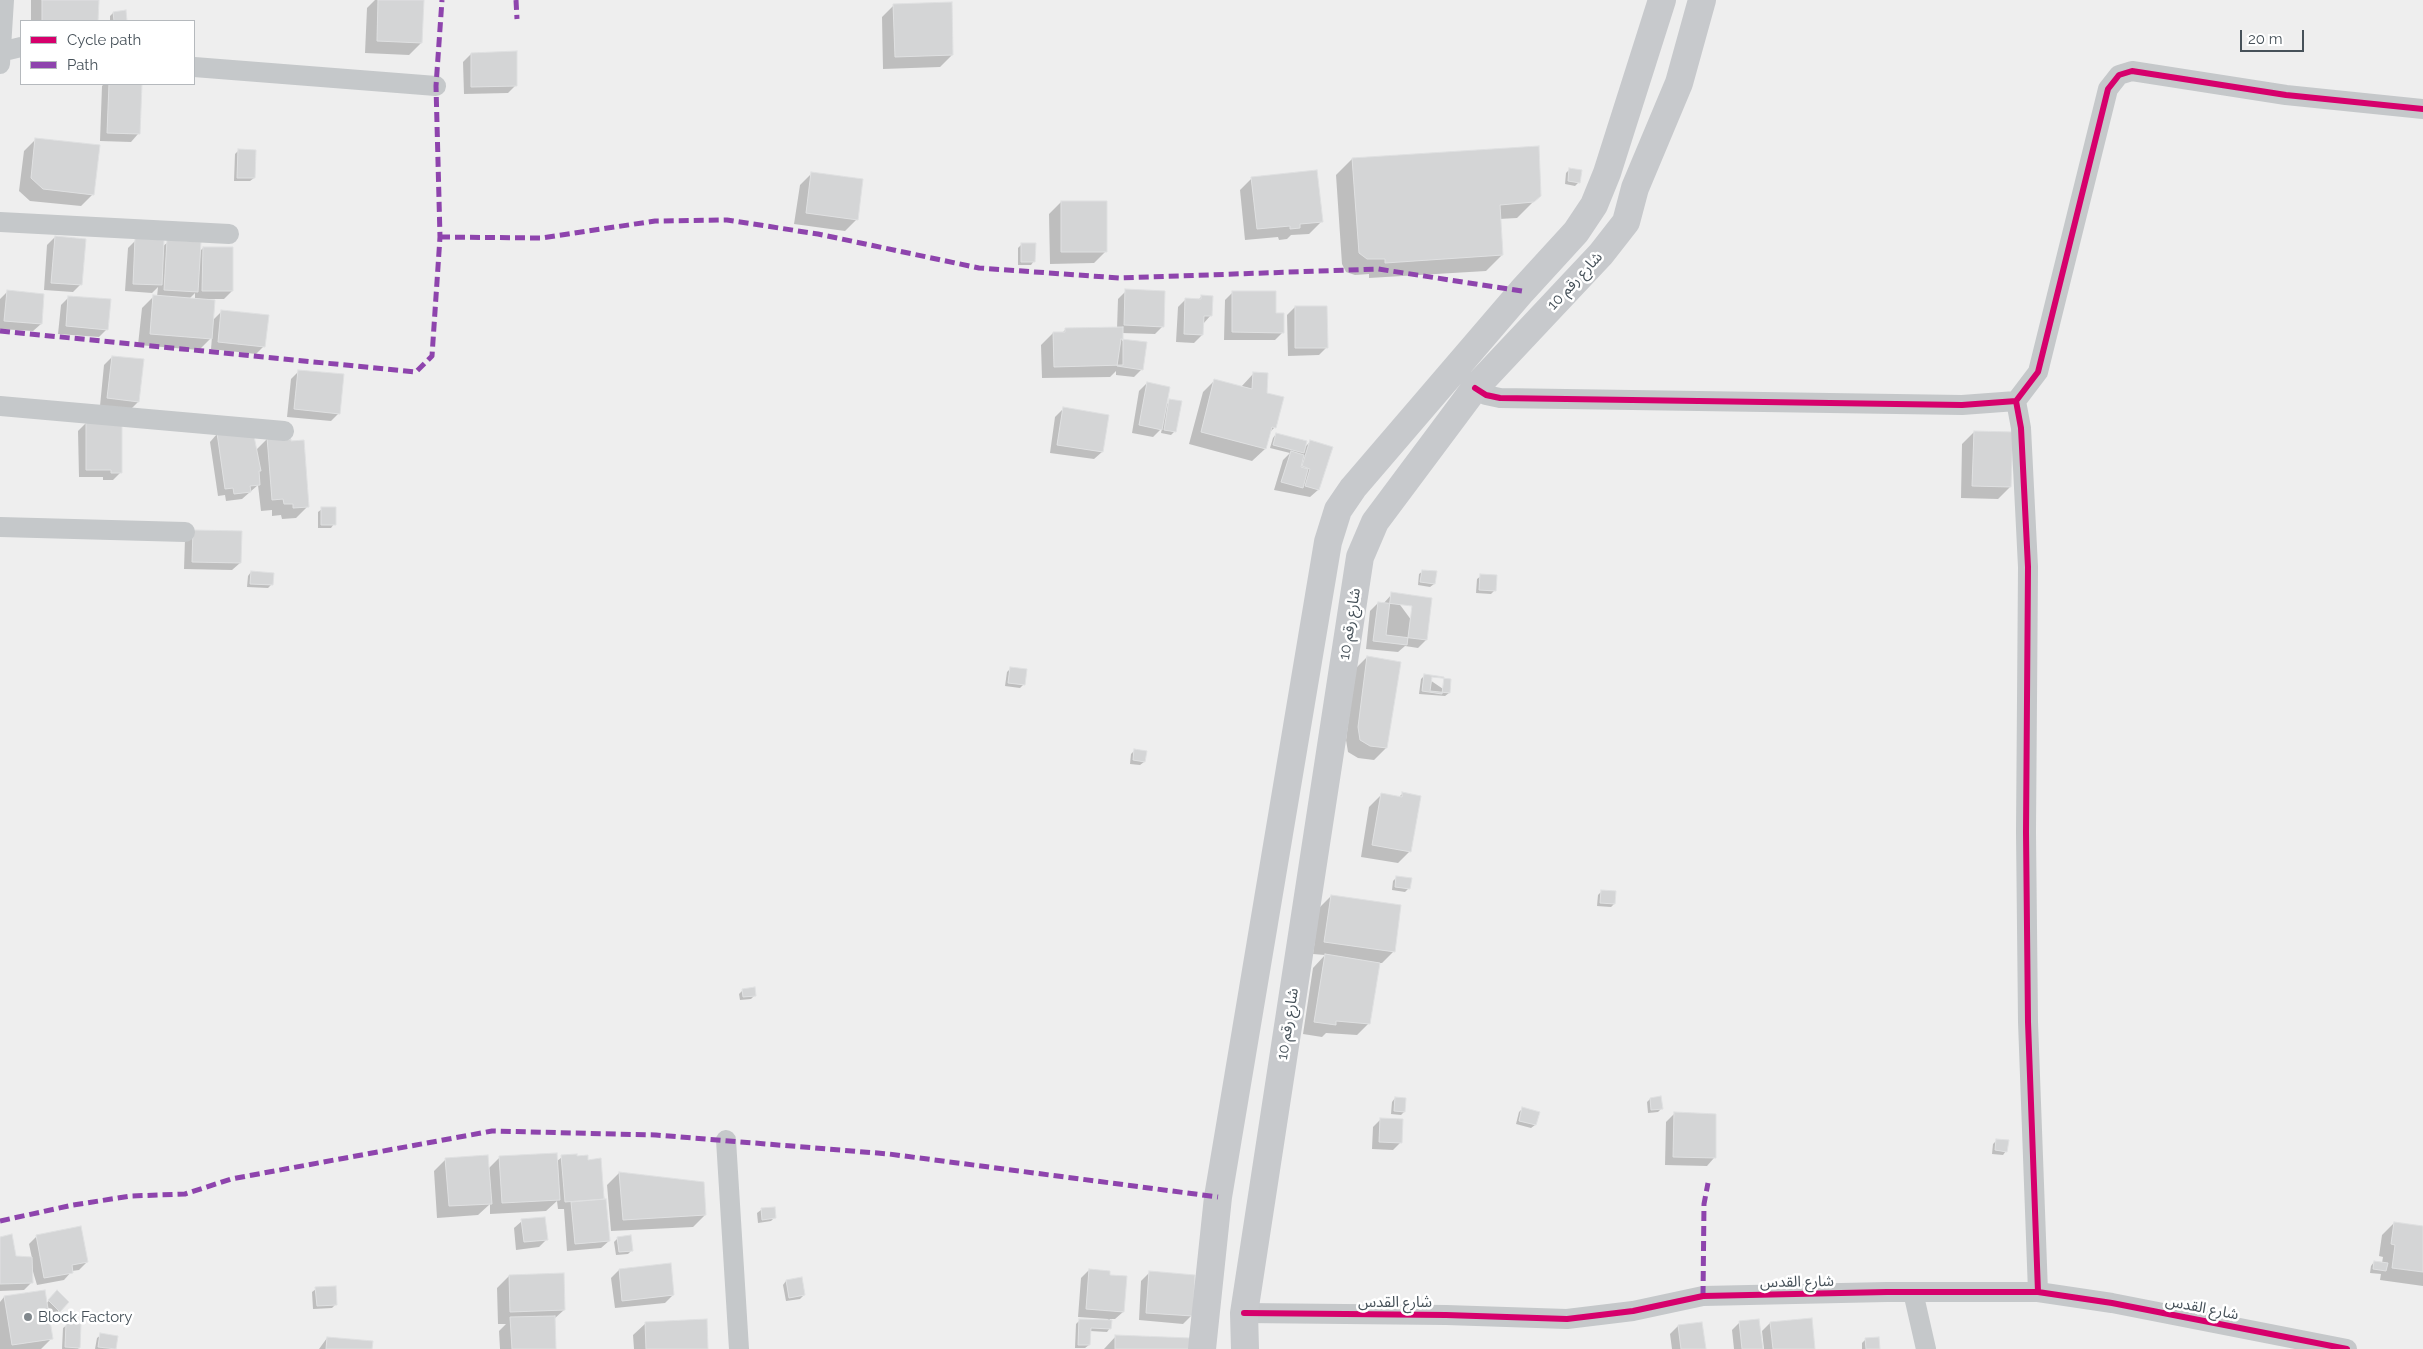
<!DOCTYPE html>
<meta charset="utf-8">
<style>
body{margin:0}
#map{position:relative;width:2423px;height:1349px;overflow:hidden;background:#eee;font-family:Raleway,sans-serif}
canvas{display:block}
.legend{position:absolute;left:20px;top:20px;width:175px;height:65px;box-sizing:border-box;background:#fff;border:1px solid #b5b9bd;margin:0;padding:6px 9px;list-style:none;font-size:15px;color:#465159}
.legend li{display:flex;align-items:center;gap:10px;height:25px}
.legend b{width:25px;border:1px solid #b5b9bd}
.scale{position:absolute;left:2240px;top:30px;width:64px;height:22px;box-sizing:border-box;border:2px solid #465159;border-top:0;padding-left:6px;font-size:15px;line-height:18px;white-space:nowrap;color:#465159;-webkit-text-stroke:4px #fff;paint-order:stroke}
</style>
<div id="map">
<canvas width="2423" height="1349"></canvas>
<ul class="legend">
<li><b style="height:6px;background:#d6006c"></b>Cycle path</li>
<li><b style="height:6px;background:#8e44ad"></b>Path</li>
</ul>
<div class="scale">20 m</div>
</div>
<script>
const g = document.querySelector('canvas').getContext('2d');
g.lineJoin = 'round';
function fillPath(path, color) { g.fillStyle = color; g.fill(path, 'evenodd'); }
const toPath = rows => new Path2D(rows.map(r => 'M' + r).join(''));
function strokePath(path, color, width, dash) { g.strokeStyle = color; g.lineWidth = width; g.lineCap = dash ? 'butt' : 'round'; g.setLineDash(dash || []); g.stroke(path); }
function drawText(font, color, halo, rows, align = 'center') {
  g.font = font + ' Raleway,"Noto Sans Arabic",sans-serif'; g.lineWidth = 5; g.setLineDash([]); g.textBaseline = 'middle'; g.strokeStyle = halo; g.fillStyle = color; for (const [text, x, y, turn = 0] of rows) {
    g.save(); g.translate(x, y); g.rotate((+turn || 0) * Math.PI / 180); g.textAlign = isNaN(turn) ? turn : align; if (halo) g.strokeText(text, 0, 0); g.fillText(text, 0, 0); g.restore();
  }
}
fillPath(toPath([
 [31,0,98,0,97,21,31,21],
 [375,0,422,0,421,43,409,55,365,53,367,8],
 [894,5,952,55,940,67,883,69,882,17],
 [125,11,126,21,110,21,110,16,113,13],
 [471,54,516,85,508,93,464,94,463,62],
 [104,84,140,84,138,134,131,142,100,141,102,86],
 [36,139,93,194,81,206,30,201,19,191,24,151],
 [239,150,254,178,250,181,234,181,235,154],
 [1352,159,1540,195,1517,218,1499,219,1502,255,1486,271,1369,278,1369,274,1355,275,1346,272,1342,264,1336,175],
 [1570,169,1579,182,1575,186,1565,184,1566,173],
 [812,173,857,219,845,231,794,224,800,185],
 [1252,178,1321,222,1309,234,1291,235,1287,239,1279,240,1278,237,1245,240,1240,190],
 [1061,202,1106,251,1094,263,1050,264,1049,214],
 [55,237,81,284,73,292,44,290,47,245],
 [136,240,162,247,168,242,199,252,203,248,232,291,224,299,207,299,212,321,222,311,264,346,256,354,211,349,212,337,199,350,138,345,142,308,154,296,157,297,158,287,152,293,125,291,128,248],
 [195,293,195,300,189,299],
 [1022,244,1034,261,1031,265,1018,265,1018,248],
 [1126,291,1163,326,1155,334,1121,333,1122,340,1142,369,1134,377,1116,375,1116,371,1110,377,1042,378,1041,345,1053,333,1062,333,1065,330,1117,329,1118,299],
 [7,292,41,324,33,331,0,329,0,299],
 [1233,292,1274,314,1283,332,1275,340,1224,340,1225,300],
 [1202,296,1211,315,1203,324,1202,335,1194,343,1176,342,1178,307,1186,299,1198,300],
 [69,297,107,329,99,337,58,334,61,305],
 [1295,307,1327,347,1319,355,1288,356,1287,315],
 [112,357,138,402,130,410,100,406,104,365],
 [299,371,339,413,331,421,287,417,291,379],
 [1253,374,1265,394,1275,427,1269,433,1265,449,1252,461,1189,444,1203,392,1215,380,1241,387],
 [1147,383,1166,405,1170,401,1175,431,1171,435,1161,433,1162,428,1153,437,1132,433,1139,391],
 [1063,409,1102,452,1094,459,1050,453,1055,417],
 [86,423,121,472,113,480,103,480,103,477,79,477,78,431],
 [1974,432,2010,487,1998,499,1961,498,1962,444],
 [217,434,256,450,268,438,308,506,296,518,282,519,281,515,272,516,272,510,261,511,258,485,242,499,226,501,225,495,218,496,210,442],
 [1276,434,1303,449,1311,441,1318,490,1310,497,1274,490,1283,460,1290,453,1270,448,1273,438],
 [322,509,334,524,331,528,318,528,318,512],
 [193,531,240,563,232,570,184,569,185,539],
 [1423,571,1434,584,1430,587,1418,585,1419,574],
 [251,572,272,584,268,588,247,587,248,576],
 [1481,576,1495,590,1491,594,1476,593,1477,579],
 [1392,594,1426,640,1418,648,1405,646,1398,652,1366,649,1370,611,1378,603,1383,604],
 [1367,657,1386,748,1374,760,1358,758,1348,752,1346,740,1355,669],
 [1010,669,1024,684,1020,688,1005,686,1007,672],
 [1424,676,1449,693,1445,696,1419,694,1421,679],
 [1135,750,1144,762,1140,765,1130,764,1131,754],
 [1403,793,1410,851,1398,863,1361,857,1369,807,1381,795,1398,798],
 [1397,877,1409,888,1405,892,1392,890,1393,881],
 [1602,891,1614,904,1611,907,1597,906,1598,895],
 [1331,896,1394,951,1382,963,1379,963,1369,1023,1357,1035,1326,1033,1322,1037,1303,1034,1313,968,1325,955,1313,954,1319,908],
 [743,990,755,995,751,999,740,1000,739,994],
 [1395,1098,1404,1112,1401,1115,1391,1114,1392,1102],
 [1650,1099,1662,1108,1658,1112,1648,1113,1647,1102],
 [1522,1109,1535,1125,1531,1128,1516,1124,1519,1112],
 [1674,1114,1714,1158,1707,1166,1665,1165,1666,1122],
 [1381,1119,1401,1142,1393,1150,1372,1149,1373,1127],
 [1996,1141,2006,1151,2003,1155,1992,1154,1993,1144],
 [500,1157,556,1162,562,1157,587,1161,600,1160,609,1241,601,1248,567,1251,564,1209,558,1209,557,1201,546,1211,490,1214,490,1204,478,1215,437,1218,434,1171,446,1159,488,1169],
 [619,1173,705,1215,693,1227,611,1231,607,1185],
 [774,1208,775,1217,771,1221,758,1223,757,1213,761,1210],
 [522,1221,546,1240,539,1247,516,1250,514,1228],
 [2394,1223,2423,1227,2423,1286,2380,1280,2381,1274,2370,1273,2371,1266,2374,1262,2382,1263,2383,1257,2379,1256,2382,1235],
 [37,1236,87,1262,79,1270,72,1271,64,1280,37,1285,31,1265,32,1282,24,1290,0,1291,0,1238,15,1257,32,1258,29,1244],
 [618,1238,632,1250,628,1254,616,1255,614,1242],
 [619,1270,673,1295,665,1303,615,1308,611,1278],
 [1089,1270,1123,1312,1115,1319,1110,1319,1110,1328,1107,1332,1090,1331,1089,1345,1085,1348,1075,1348,1076,1324,1080,1320,1107,1321,1108,1319,1078,1317,1081,1278],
 [1149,1273,1191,1316,1183,1324,1139,1320,1141,1281],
 [509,1276,564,1310,554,1319,555,1349,500,1349,499,1331,506,1324,498,1324,497,1288],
 [786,1281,804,1295,800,1299,786,1301,783,1285],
 [316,1289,336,1304,332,1308,313,1309,312,1292],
 [57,1292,67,1302,56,1314,46,1306,52,1338,41,1349,0,1349,0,1302,4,1297,46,1304],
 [1740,1322,1762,1349,1734,1349,1732,1330],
 [646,1323,707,1349,634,1349,633,1335],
 [1770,1323,1814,1349,1764,1349,1762,1331],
 [67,1325,79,1348,78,1349,62,1349,63,1328],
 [1678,1326,1704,1349,1672,1349,1670,1334],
 [101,1335,117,1337,115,1349,95,1349,97,1338],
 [1116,1336,1188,1349,1104,1349],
 [327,1338,371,1349,319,1349],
 [1866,1339,1879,1349,1862,1349,1862,1343]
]), '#0003');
const building = toPath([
 [42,0,99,0,98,21,42,21,42,0],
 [378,0,424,0,422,43,377,41,378,0],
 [952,2,953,55,895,57,893,4,952,2],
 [126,10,127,21,114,21,113,12,126,10],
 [517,51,517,86,471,87,471,53,517,51],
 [109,84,142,84,140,134,107,133,109,84],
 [35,138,100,145,94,195,43,189,31,178,35,138],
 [1539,146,1541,196,1534,202,1500,205,1503,255,1385,263,1385,259,1367,259,1359,253,1352,158,1539,146],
 [238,149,256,150,255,178,237,178,238,149],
 [1569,168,1582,170,1580,183,1568,181,1569,168],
 [1317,170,1323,222,1300,224,1300,228,1290,229,1290,226,1257,229,1251,177,1317,170],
 [811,172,863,179,858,220,806,213,811,172],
 [1061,201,1107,201,1107,252,1061,252,1061,201],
 [55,236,86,239,82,285,51,283,55,236],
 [135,238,164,240,162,285,133,284,135,238],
 [167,240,201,242,198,292,164,290,167,240],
 [1021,243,1036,243,1035,262,1021,262,1021,243],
 [203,247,233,247,233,291,202,291,203,247],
 [1125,289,1165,291,1164,327,1124,325,1125,289],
 [7,290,44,294,42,324,4,321,7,290],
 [1232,291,1276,291,1276,313,1284,313,1284,333,1232,332,1232,291],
 [153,295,215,300,212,339,150,334,153,295],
 [1201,295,1213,296,1212,316,1204,316,1203,335,1184,334,1185,298,1201,299,1201,295],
 [68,296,111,299,108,330,66,326,68,296],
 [1295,306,1327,306,1328,348,1295,348,1295,306],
 [221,310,269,315,265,347,218,342,221,310],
 [1123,327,1123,365,1054,367,1053,332,1065,332,1065,328,1123,327],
 [1121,339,1147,342,1143,370,1117,366,1121,339],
 [112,356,144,359,139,402,107,398,112,356],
 [298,370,344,374,340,414,294,409,298,370],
 [1253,372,1268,373,1267,393,1284,397,1276,428,1272,427,1266,449,1201,432,1214,379,1252,389,1253,372],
 [1147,382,1170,387,1162,430,1139,425,1147,382],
 [1169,399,1182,401,1176,432,1164,430,1169,399],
 [1063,407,1109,415,1103,452,1057,445,1063,407],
 [86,422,122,422,122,473,111,473,111,470,86,470,86,422],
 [1974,431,2013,432,2011,487,1972,486,1974,431],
 [217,433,254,436,261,471,259,471,260,485,250,486,251,492,234,494,233,488,225,489,217,433],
 [1276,433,1307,441,1304,453,1273,445,1276,433],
 [267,437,281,440,291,439,291,441,304,440,309,507,293,508,293,504,284,504,283,499,272,500,267,437],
 [1310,440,1333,447,1319,490,1305,486,1310,469,1302,466,1310,440],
 [1291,451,1304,455,1301,467,1308,469,1303,488,1281,482,1291,451],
 [321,507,336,507,336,525,321,525,321,507],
 [193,530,242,531,241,563,192,562,193,530],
 [1422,570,1437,571,1435,584,1420,582,1422,570],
 [251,571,274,573,273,585,250,584,251,571],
 [1480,574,1497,575,1496,591,1479,590,1480,574],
 [1391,592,1432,598,1427,640,1386,635,1391,592],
 [1378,602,1412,606,1407,645,1373,641,1378,602],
 [1367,656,1401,662,1387,748,1370,746,1360,740,1358,727,1367,656],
 [1010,667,1027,669,1025,685,1008,683,1010,667],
 [1424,674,1444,677,1442,694,1422,691,1424,674],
 [1432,677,1451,679,1450,693,1430,691,1432,677],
 [1134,749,1147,751,1145,762,1133,760,1134,749],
 [1402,792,1421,796,1411,852,1372,845,1381,793,1402,797,1402,792],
 [1396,876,1412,878,1410,889,1395,887,1396,876],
 [1601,890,1616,891,1615,904,1600,903,1601,890],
 [1331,895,1401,905,1395,952,1324,942,1331,895],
 [1325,954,1380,963,1370,1024,1336,1021,1336,1025,1314,1022,1325,954],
 [755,987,756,996,743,997,742,989,755,987],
 [1661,1096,1663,1109,1651,1110,1650,1098,1661,1096],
 [1395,1097,1406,1098,1405,1112,1394,1111,1395,1097],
 [1522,1107,1540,1112,1536,1125,1519,1121,1522,1107],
 [1674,1112,1716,1114,1716,1158,1673,1157,1674,1112],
 [1380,1118,1403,1119,1402,1143,1379,1142,1380,1118],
 [1996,1139,2009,1140,2007,1152,1995,1150,1996,1139],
 [557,1153,560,1200,502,1203,499,1156,557,1153],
 [577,1154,577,1156,588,1155,588,1160,601,1158,604,1199,565,1202,561,1155,577,1154],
 [488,1155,492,1204,449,1206,445,1158,488,1155],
 [619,1172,704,1182,706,1215,623,1220,619,1172],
 [606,1199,610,1241,575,1244,571,1202,606,1199],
 [775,1207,776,1218,762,1220,761,1208,775,1207],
 [545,1217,548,1240,524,1242,521,1219,545,1217],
 [2394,1222,2423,1226,2423,1272,2392,1268,2395,1245,2391,1244,2394,1222],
 [81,1226,88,1262,72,1265,73,1273,44,1278,36,1235,81,1226],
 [12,1234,16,1256,32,1257,33,1283,0,1284,0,1237,12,1234],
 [631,1235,633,1251,619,1252,617,1237,631,1235],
 [2374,1261,2388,1263,2386,1271,2373,1269,2374,1261],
 [671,1263,674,1295,622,1301,619,1269,671,1263],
 [1089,1269,1110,1271,1110,1275,1127,1276,1124,1312,1086,1309,1089,1269],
 [1149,1271,1195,1275,1193,1316,1146,1313,1149,1271],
 [564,1273,565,1310,510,1312,509,1275,564,1273],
 [802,1277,805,1295,789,1298,786,1280,802,1277],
 [336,1286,337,1305,317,1306,315,1287,336,1286],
 [45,1290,53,1339,12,1345,4,1296,45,1290],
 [57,1290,69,1302,60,1312,48,1300,57,1290],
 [555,1316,556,1349,512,1349,510,1317,555,1316],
 [1812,1318,1815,1349,1773,1349,1770,1322,1812,1318],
 [707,1319,708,1349,646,1349,645,1322,707,1319],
 [1079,1319,1112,1320,1111,1329,1091,1328,1090,1345,1078,1345,1079,1319],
 [1759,1319,1763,1349,1742,1349,1739,1321,1759,1319],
 [1702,1322,1706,1349,1681,1349,1678,1325,1702,1322],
 [66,1323,81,1324,80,1348,65,1347,66,1323],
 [100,1333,118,1336,116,1349,98,1347,100,1333],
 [1115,1335,1190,1338,1189,1349,1115,1349,1115,1335],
 [327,1337,373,1341,372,1349,326,1349,327,1337],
 [1879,1337,1880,1349,1866,1349,1865,1338,1879,1337]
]);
fillPath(building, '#d4d5d6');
strokePath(building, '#dfe0e1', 1);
strokePath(toPath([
 [0,52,21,47],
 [0,64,4,0],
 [194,67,436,86],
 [0,222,229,234],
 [1475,388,1486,395,1500,398,1962,405,2016,401,2038,372,2108,89,2119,75,2132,71,2286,95,2423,109],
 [2016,401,2021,428,2028,567,2026,832,2028,1022,2038,1292],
 [0,406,284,431],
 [0,527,185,532],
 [726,1140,739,1349],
 [1913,1292,1926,1349],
 [1244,1313,1446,1315,1567,1319,1633,1311,1703,1296,1887,1292,2038,1292,2112,1303,2347,1349]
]), '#c5c8ca', 20);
strokePath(toPath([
 [1202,1349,1218,1197,1328,542,1338,510,1353,488,1522,291,1576,232,1594,205,1607,173,1662,0],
 [1245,1349,1244,1313,1360,557,1375,522,1475,388,1601,254,1626,222,1635,188,1679,83,1702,0]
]), '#c7c9cc', 28);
strokePath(toPath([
 [516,0,517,19],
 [440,237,541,238,655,221,727,220,818,234,979,268,1120,278,1378,269,1522,291],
 [0,331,416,372,432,356,440,237,436,86,442,0],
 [0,1221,73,1205,131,1196,185,1194,231,1179,492,1131,656,1135,889,1154,1218,1197],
 [1703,1296,1704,1204,1708,1183]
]), '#8e44ad', 5, [10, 5]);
strokePath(toPath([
 [1475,388,1486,395,1500,398,1962,405,2016,401,2038,372,2108,89,2119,75,2132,71,2286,95,2423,109],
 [2016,401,2021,428,2028,567,2026,832,2028,1022,2038,1292],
 [1244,1313,1446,1315,1567,1319,1633,1311,1703,1296,1887,1292,2038,1292,2112,1303,2347,1349]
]), '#d6006c', 6);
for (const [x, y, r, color] of [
 [28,1317,5,"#81888d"]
]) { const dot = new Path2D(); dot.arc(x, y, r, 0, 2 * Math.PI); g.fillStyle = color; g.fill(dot); strokePath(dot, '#fff', 2); }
drawText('15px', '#465159', '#fff', [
 ["شارع رقم 10",1575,281,-47],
 ["شارع رقم 10",1350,624,-81],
 ["شارع رقم 10",1288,1024,-81],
 ["شارع القدس",1797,1282,-1],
 ["شارع القدس",1395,1302],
 ["شارع القدس",2202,1308,11]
]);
drawText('15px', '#465159', '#fff', [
 ["Block Factory",38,1317]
], 'left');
</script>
